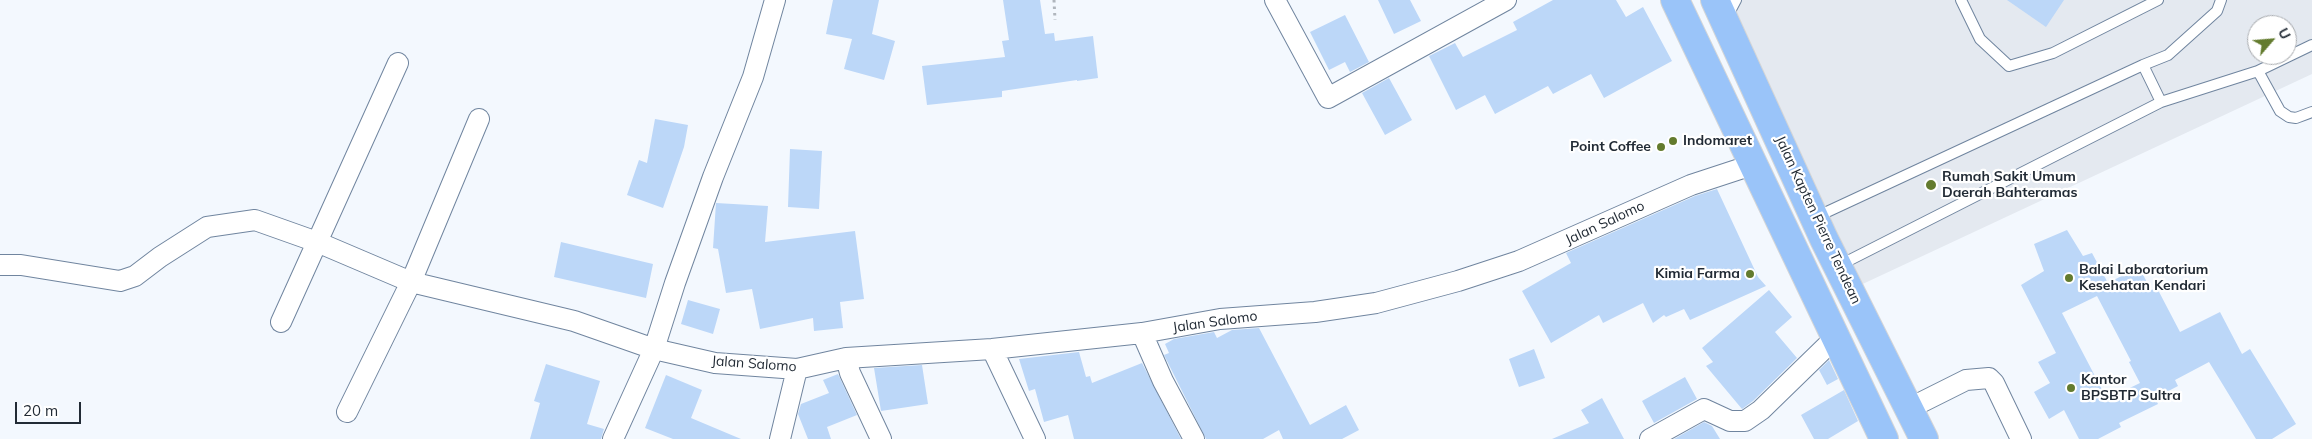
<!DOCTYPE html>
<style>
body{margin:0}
#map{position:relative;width:2312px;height:439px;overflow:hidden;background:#f3f8fe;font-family:Mulish,sans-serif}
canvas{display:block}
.north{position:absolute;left:2247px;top:15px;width:50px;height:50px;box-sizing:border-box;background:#fff;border:1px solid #a7aaae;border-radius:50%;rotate:63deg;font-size:14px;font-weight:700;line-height:20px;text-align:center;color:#222b35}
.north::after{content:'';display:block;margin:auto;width:18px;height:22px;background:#637b2e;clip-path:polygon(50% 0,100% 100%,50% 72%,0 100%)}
.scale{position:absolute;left:15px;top:402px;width:66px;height:22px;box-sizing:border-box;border:2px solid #222b35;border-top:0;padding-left:6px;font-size:15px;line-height:18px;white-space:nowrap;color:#222b35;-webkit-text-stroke:4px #fff;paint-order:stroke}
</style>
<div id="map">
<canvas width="2312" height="439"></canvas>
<div class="north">U</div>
<div class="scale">20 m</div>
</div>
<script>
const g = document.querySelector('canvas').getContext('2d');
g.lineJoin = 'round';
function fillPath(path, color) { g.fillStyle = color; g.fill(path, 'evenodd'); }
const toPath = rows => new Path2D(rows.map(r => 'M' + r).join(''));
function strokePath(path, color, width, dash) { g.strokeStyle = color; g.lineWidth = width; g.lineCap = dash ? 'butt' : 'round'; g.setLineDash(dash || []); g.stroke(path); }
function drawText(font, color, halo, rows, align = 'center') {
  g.font = font + ' Mulish,sans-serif'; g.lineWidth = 4.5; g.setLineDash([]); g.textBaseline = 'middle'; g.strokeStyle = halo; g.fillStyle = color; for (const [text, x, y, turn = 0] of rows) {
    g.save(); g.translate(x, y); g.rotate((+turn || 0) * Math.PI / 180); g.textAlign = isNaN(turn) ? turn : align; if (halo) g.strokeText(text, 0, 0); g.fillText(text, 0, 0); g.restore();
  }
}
fillPath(toPath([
 [1705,0,2312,0,2312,74,1837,296],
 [2257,25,2287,25,2287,55,2257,55]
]), '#e4e9f0');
fillPath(toPath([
 [833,0,879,0,872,34,895,41,884,80,844,69,852,39,826,34],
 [1003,0,1040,0,1045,34,1054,33,1055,41,1093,36,1098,78,1077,81,1077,80,1002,91,1002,97,927,105,922,66,1005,57,1002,41,1009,40],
 [1378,0,1410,0,1421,21,1394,34],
 [1553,0,1616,0,1626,17,1643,7,1672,61,1604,98,1591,74,1553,94,1548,86,1495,114,1485,95,1456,110,1429,56,1455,43,1463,57,1517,30,1513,22],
 [2007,0,2064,0,2046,27],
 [1345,15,1369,62,1350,72,1345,62,1329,70,1310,32],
 [1389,78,1412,120,1385,135,1362,93],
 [655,119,688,125,684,147,663,208,627,195,639,160,647,163],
 [790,149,822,151,819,209,788,207],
 [1717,189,1758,277,1766,286,1690,320,1684,309,1666,317,1664,315,1653,323,1643,303,1603,323,1599,315,1551,343,1522,291,1571,263,1566,253,1695,196],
 [716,203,768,206,765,242,855,231,864,299,840,302,843,328,814,331,813,318,760,329,752,289,726,293,718,249,713,248],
 [2067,230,2083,256,2092,253,2108,283,2139,267,2151,290,2157,288,2180,332,2220,312,2242,354,2250,349,2296,424,2272,439,2256,439,2209,362,2175,380,2178,386,2155,398,2158,404,2119,423,2121,427,2098,439,2079,439,2064,410,2049,419,2034,392,2050,383,2038,362,2056,353,2021,285,2044,271,2034,244],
 [2097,296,2131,361,2129,362,2140,383,2107,399,2062,313],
 [561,242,653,264,646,298,554,277],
 [1769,290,1792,317,1775,332,1797,358,1753,401,1742,409,1706,366,1713,362,1702,348],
 [688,300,720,309,713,334,681,324],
 [1259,328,1310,425,1346,405,1359,430,1342,439,1283,439,1279,430,1263,439,1206,439,1164,355,1169,353,1165,344,1174,339,1214,332,1217,338,1232,330],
 [1534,349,1545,378,1519,387,1509,359],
 [1079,352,1086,377,1090,376,1092,383,1142,363,1181,439,1074,439,1068,415,1044,422,1035,389,1029,391,1019,359],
 [1829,360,1838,379,1827,385,1819,370],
 [546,364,600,381,587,424,604,429,601,439,530,439,540,403,534,401],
 [922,365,928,404,881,411,874,368],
 [838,374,857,415,827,427,831,439,808,439,798,414,801,404,829,393,823,380],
 [666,375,702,390,691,418,741,439,673,439,645,428],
 [1685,377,1697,399,1654,423,1642,401],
 [1844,390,1858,421,1828,439,1814,439,1801,415],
 [1602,398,1624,439,1552,439,1589,423,1581,410],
 [1704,422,1712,426,1720,439,1674,439]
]), '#bcd7f8');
const lane = toPath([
 [1961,0,1980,39,2009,66,2053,53,2158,0],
 [1727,17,1736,0],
 [2258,71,2280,111,2289,117,2296,118,2312,112],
 [2161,102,2143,65,2168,55,2217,11,2221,0],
 [1816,217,2143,65],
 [1838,266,2161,102,2258,71,2312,45]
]);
const street = toPath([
 [1275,0,1328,98,1506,0],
 [0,265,21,265,120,281,135,276,160,257,207,227,255,220,317,242,411,282,574,321,654,349,715,363,797,369,846,358,992,349,1142,333,1220,319,1315,312,1376,303,1458,281,1519,261,1691,185,1755,164],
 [281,322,398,63],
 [1142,333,1163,381,1194,439],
 [992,349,1035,439],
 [846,358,850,373,881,439],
 [1910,408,1966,380,1989,378,1994,383,2021,439],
 [347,412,411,282,479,119],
 [613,439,654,349,675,283,713,177,753,77,775,0],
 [780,439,797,369],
 [1650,439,1704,409,1730,421,1745,421,1761,410,1835,338]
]);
const highway = toPath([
 [1675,0,1884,439],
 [1715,0,1824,239,1924,439]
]);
strokePath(lane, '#70859f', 12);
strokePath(street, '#70859f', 22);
strokePath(highway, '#d3d5d7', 30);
strokePath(toPath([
 [1054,0,1055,20]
]), '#b0b6bd', 3, [2.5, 4]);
strokePath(lane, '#fff', 10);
strokePath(street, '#fff', 20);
strokePath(highway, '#9ac4f9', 28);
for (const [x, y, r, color] of [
 [1673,141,5,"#637b2e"],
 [1661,147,5,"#637b2e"],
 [1931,185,6,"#637b2e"],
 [1750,274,5,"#637b2e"],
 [2069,278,5,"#637b2e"],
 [2071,388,5,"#637b2e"]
]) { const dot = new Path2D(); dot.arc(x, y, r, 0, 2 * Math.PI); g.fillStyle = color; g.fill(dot); strokePath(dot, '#fff', 2); }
drawText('bold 14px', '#222b35', '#fff', [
 ["Indomaret",1683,141],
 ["Point Coffee",1651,147,"right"],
 ["Rumah Sakit Umum",1942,177],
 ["Daerah Bahteramas",1942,193],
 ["Balai Laboratorium",2079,270],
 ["Kesehatan Kendari",2079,286],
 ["Kimia Farma",1740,274,"right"],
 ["Kantor",2081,380],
 ["BPSBTP Sultra",2081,396]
], 'left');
drawText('14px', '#222b35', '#fff', [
 ["Jalan Kapten Pierre Tendean",1818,220,65],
 ["Jalan Salomo",1605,223,-25],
 ["Jalan Salomo",1215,322,-8],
 ["Jalan Salomo",754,364,4]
]);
</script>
